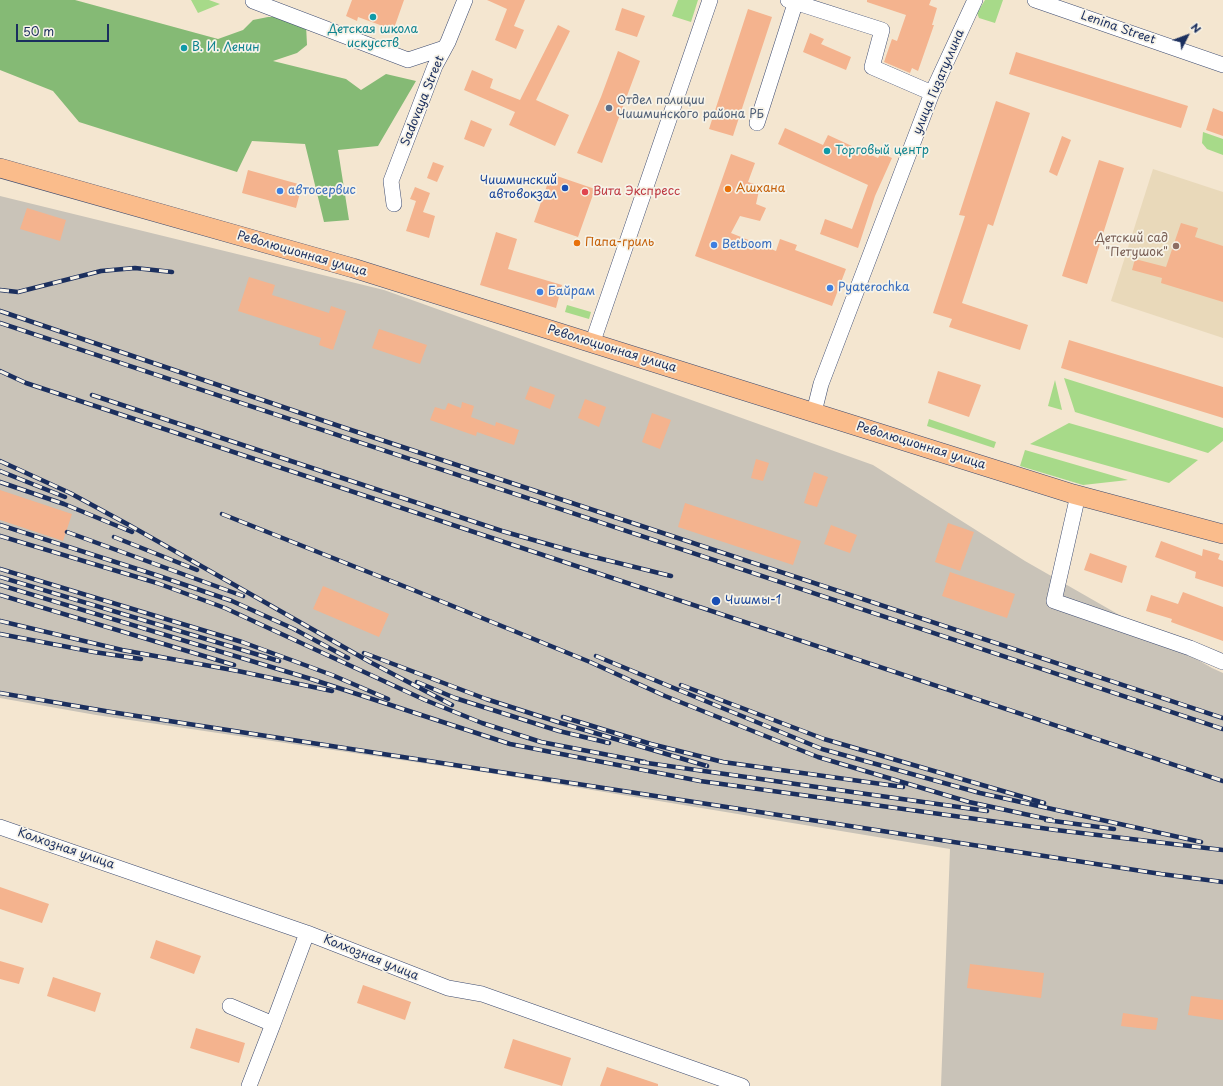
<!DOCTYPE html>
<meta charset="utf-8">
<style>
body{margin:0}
#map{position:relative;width:1223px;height:1086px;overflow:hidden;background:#f4e6d0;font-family:"Playpen Sans",sans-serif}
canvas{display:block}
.north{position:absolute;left:1167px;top:16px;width:40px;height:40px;-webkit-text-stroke:3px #f7f3e8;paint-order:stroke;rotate:48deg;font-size:11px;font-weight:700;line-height:16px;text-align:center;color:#1b2f5e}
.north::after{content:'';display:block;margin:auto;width:14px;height:18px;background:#1b2f5e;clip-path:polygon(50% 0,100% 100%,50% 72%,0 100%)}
.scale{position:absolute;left:16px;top:24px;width:93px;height:18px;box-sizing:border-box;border:2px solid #1b2f5e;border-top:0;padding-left:5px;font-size:12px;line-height:14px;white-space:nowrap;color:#1b2f5e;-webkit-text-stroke:3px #f7f3e8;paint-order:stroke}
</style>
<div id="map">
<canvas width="1223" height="1086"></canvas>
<div class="north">N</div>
<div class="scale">50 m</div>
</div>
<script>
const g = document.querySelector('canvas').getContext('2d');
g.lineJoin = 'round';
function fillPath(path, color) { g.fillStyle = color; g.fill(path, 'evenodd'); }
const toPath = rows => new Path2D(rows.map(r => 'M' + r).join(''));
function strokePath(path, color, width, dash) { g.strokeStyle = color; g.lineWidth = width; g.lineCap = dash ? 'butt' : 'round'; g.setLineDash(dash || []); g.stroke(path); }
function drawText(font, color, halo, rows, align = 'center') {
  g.font = font + ' "Playpen Sans",sans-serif'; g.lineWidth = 3.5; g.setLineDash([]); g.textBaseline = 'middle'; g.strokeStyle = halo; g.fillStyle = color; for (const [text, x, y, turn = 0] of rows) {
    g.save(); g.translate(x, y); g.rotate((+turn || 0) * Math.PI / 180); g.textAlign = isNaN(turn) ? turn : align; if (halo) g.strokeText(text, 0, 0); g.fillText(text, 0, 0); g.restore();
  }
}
fillPath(toPath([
 [1153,169,1223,192,1223,338,1111,301]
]), '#e9d9ba');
fillPath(toPath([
 [0,196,384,290,873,465,1025,561,1212,668,1223,673,1223,1086,941,1086,950,849,489,773,96,715,0,698]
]), '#c9c3b8');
fillPath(toPath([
 [191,0,209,0,220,4,198,13],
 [678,0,698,0,691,22,672,16],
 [985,0,1003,0,995,23,979,18,977,13],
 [1203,132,1223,139,1223,155,1207,149,1202,143],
 [567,305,591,312,589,319,565,312],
 [1064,378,1223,428,1223,441,1208,453,1075,412],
 [1055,380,1062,410,1048,406],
 [929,419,996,442,994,448,927,426],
 [1069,423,1198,460,1169,483,1030,444],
 [1025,450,1128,480,1083,485,1020,466]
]), '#a7da89');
fillPath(toPath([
 [0,0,75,0,218,39,243,30,253,20,268,17,288,17,306,25,307,45,297,53,273,61,346,79,361,90,386,74,416,81,378,146,338,150,349,220,324,222,305,144,252,141,237,172,79,122,53,91,0,70]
]), '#85ba75');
fillPath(toPath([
 [352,0,404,0,392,34,379,29,380,25,358,17,357,21,346,16],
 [487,0,525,0,514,26,524,30,516,49,495,40,507,9],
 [867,0,931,0,929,5,937,8,932,25,934,25,918,71,912,68,910,73,884,62,892,39,897,41,906,15,867,2],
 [622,8,645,16,637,37,615,30],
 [748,9,772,17,733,136,709,129],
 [558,25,570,31,536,100,569,115,555,146,509,125,515,112,464,90,472,70,493,79,490,88,520,100],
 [810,33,824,39,821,44,851,57,846,70,803,52],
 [618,51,640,61,602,163,577,153,601,97],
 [1016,52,1188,106,1181,128,1009,74],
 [996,101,1030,113,993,226,988,224,962,303,1028,325,1020,350,949,327,952,319,933,313,965,216,959,215],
 [1213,108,1223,112,1223,136,1206,130],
 [471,120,492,129,484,147,464,139],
 [785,128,823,145,828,135,878,158,881,153,892,158,875,196,858,248,820,234,825,219,852,229,868,185,778,144],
 [1062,136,1071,140,1057,176,1049,172],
 [731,154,755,163,748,182,760,186,756,204,766,208,760,221,740,216,731,233,776,251,780,239,797,245,795,250,846,269,832,306,695,256],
 [1099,160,1124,168,1087,284,1062,276],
 [433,162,444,166,437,182,427,178],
 [248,170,302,185,296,208,242,193],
 [551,174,595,189,578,237,534,222],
 [415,187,430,193,423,212,435,216,429,238,406,231,416,201,410,199],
 [27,208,66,220,60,241,20,229],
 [1181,223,1198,228,1195,237,1223,246,1223,302,1161,283,1162,278,1132,270,1135,259,1166,267],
 [496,232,517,239,508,269,562,285,556,308,480,285],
 [249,277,275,285,272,295,329,313,331,306,346,311,333,350,319,345,321,338,238,311],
 [379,329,427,345,420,364,372,348],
 [1069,340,1223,387,1223,418,1061,368],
 [938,371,981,385,969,417,928,403],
 [530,386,555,395,550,409,525,399],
 [585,399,606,407,599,427,578,418],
 [462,402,474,406,471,417,495,426,496,422,519,430,514,445,477,432,476,436,430,420,435,407,445,410,448,403,461,408],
 [652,413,671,420,660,449,642,442],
 [756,459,769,463,763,481,751,478],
 [814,472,828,477,817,507,804,503],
 [0,490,72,514,63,541,0,520],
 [685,503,801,541,793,565,678,527],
 [948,523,974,532,960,571,935,562],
 [831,525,857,535,850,553,824,544],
 [1161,541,1202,556,1203,549,1220,554,1218,559,1223,561,1223,587,1195,578,1196,572,1155,557],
 [1090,553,1127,566,1122,583,1084,570],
 [950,572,1015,594,1007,618,942,596],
 [323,586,389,614,379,637,313,609],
 [1183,592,1223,607,1223,641,1171,622,1172,619,1146,611,1151,595,1178,604],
 [0,887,49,904,42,923,0,909],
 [156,940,201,956,194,974,150,958],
 [0,961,24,968,19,984,0,979],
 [970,964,1044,973,1041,998,967,988],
 [53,977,101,993,95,1012,47,996],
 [363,985,411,1002,405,1020,357,1003],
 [1191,996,1223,1000,1223,1020,1188,1015],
 [1123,1013,1158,1018,1156,1030,1121,1026],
 [196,1028,245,1043,239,1063,190,1048],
 [513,1039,571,1058,562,1086,504,1068],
 [607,1067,658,1084,658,1086,600,1086]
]), '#f4b38e');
const minor = toPath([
 [788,0,882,30,872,67,932,93],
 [1035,0,1223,65],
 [253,1,408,60,444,48],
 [757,123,795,4],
 [394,204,391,181,435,66,448,42,465,0],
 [592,344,710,0],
 [814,412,821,384,932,93,975,0],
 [1078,495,1054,601,1190,648,1223,662],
 [0,827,307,933,448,988,482,994,742,1086],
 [230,1006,273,1024,307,933],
 [249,1086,273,1024]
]);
const major = toPath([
 [0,168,353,268,1073,494,1223,534]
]);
strokePath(minor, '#3c4a6f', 16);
strokePath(major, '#3c4a6f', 20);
strokePath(minor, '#fff', 15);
strokePath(major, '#fabc8b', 19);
const rail = toPath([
 [0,290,18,292,101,271,135,268,172,272],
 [0,311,342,427,1223,718],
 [0,323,1223,729],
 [0,371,26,383,1223,781],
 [92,395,502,531,586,555,671,576],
 [0,461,70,493,129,525,370,662,452,705],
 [0,471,65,497],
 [0,482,64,504,132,532],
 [222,514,406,587,590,662,665,696,818,757,969,802,1052,820],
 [0,525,159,576,232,601,294,629,348,658],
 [67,532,243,596],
 [0,536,157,583,225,608,425,700,482,723,541,742,645,762],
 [114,537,197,570],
 [0,569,242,642,332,675,388,699],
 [0,577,279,661],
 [0,585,311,679,510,744,700,781,1056,830,1223,850],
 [0,595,234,665],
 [0,621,122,650,238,671,332,691],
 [0,634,94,652,141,659],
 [364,653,486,699,561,723,707,766],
 [596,656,822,749,980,793,1201,842],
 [417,682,455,698,559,731,609,743],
 [681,685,824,739,1044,803],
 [0,693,111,712,1161,874,1223,882],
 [563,717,651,744,723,762,903,787],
 [640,762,987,811],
 [1046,820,1114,829]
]);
strokePath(rail, '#1b2f5e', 4.5);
strokePath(rail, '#f7f3e8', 3, [9]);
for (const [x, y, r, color] of [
 [373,17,4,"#0f9aa8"],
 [184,48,4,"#0f9aa8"],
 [609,108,4,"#5c6f8a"],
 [827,151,4,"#0f9aa8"],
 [565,188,4,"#1a4fb4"],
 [728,189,4,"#e8710a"],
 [280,191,4,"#3f7fe0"],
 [585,192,4,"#e0444e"],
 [577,243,4,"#e8710a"],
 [714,245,4,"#3f7fe0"],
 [1176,246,4,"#8d6e63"],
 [830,288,4,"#3f7fe0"],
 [540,292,4,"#3f7fe0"],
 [716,601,5,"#1a4fb4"]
]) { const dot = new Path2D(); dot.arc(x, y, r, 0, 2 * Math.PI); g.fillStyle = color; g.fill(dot); strokePath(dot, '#f7f3e8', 1.5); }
drawText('12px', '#1b2f5e', '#f7f3e8', [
 ["Lenina Street",1118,28,19],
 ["улица Гизатуллина",939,82,-67],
 ["Sadovaya Street",423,101,-68],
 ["Революционная улица",302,254,16],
 ["Революционная улица",612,349,17],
 ["Революционная улица",921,446,17],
 ["Колхозная улица",66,849,19],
 ["Колхозная улица",371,958,22]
]);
drawText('12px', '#0d838f', '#f7f3e8', [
 ["Детская школа",373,30,"center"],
 ["искусств",373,44,"center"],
 ["В. И. Ленин",192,48],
 ["Торговый центр",835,151]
], 'left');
drawText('12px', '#4e5e75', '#f7f3e8', [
 ["Отдел полиции",617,101],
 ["Чишминского района РБ",617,115]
], 'left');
drawText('12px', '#164399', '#f7f3e8', [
 ["Чишминский",557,181],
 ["автовокзал",557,195],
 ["Чишмы-1",725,601,"left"]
], 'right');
drawText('12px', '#c56008', '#f7f3e8', [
 ["Ашхана",736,189],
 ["Папа-гриль",585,243]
], 'left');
drawText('12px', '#366cbe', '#f7f3e8', [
 ["автосервис",288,191],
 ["Betboom",722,245],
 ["Pyaterochka",838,288],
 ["Байрам",548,292]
], 'left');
drawText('12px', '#be3a42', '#f7f3e8', [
 ["Вита Экспресс",593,192]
], 'left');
drawText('12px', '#785e54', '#f7f3e8', [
 ["Детский сад",1168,239],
 ["\"Петушок\"",1168,253]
], 'right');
</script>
